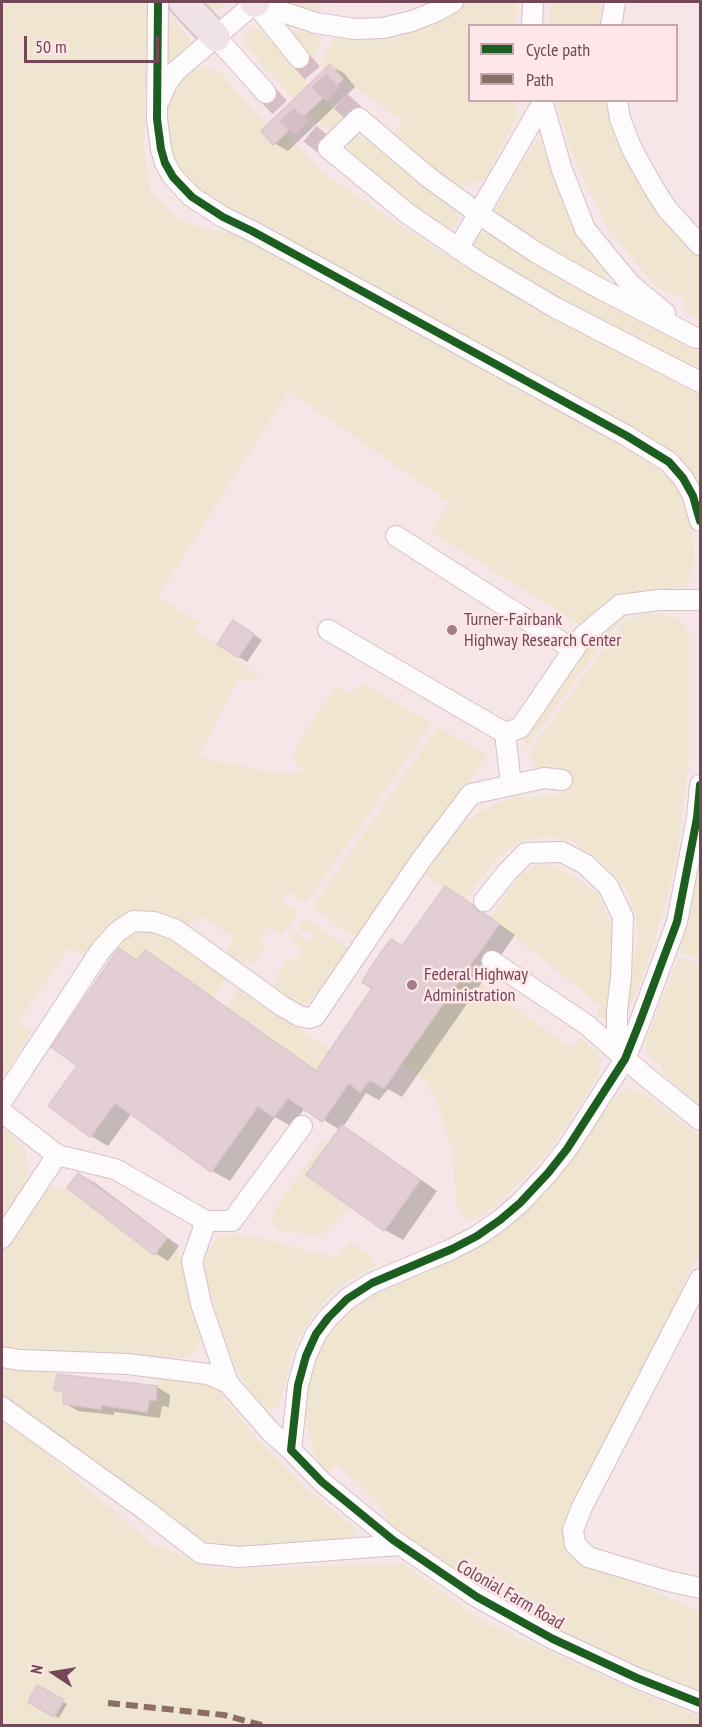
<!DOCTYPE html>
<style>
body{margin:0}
#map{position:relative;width:702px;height:1727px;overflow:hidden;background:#f6e6e8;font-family:"PT Sans Narrow",sans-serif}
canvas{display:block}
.frame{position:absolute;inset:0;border:3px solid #734756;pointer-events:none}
.legend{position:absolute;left:468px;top:24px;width:210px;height:78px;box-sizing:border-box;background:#ffe6e8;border:2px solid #c7a6ae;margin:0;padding:8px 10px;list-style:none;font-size:18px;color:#734756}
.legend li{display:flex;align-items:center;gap:12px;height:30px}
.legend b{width:30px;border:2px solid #c7a6ae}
.north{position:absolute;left:24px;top:1643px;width:60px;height:60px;-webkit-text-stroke:4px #ffe6e8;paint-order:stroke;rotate:282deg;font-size:16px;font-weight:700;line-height:24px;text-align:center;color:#734756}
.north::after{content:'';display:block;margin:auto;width:21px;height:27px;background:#734756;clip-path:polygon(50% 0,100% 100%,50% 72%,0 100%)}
.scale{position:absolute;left:24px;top:36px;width:135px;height:27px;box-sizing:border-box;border:3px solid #734756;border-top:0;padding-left:8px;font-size:18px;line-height:21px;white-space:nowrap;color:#734756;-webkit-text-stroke:4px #ffe6e8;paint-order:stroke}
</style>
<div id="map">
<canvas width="702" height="1727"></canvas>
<div class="frame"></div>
<ul class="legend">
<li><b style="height:8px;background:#1b5e20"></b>Cycle path</li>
<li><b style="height:8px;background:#8d6e63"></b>Path</li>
</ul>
<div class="north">N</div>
<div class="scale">50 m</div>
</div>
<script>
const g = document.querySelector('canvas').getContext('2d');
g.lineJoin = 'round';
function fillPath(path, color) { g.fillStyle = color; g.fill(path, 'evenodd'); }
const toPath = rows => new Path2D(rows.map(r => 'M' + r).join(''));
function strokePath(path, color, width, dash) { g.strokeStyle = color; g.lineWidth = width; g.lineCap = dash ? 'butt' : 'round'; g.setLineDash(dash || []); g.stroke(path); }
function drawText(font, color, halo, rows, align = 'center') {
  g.font = font + ' "PT Sans Narrow",sans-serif'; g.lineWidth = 5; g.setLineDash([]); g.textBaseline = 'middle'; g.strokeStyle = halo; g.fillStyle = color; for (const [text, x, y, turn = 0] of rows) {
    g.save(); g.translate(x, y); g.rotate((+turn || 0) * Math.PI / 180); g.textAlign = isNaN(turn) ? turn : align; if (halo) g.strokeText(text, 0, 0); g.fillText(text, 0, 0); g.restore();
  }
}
fillPath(toPath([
 [2,2,146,2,148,15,144,147,150,190,166,207,180,219,200,228,222,231,245,238,331,286,415,328,535,398,618,443,669,476,681,490,691,520,695,565,692,565,692,575,689,581,681,588,663,589,663,593,615,597,596,609,581,626,430,531,450,503,289,391,158,596,199,623,193,631,217,644,238,658,261,680,237,681,198,757,276,773,303,772,292,758,304,734,336,686,345,691,353,691,363,684,432,723,306,903,287,891,281,901,298,913,282,934,269,926,259,940,265,944,253,964,246,959,241,966,228,956,227,948,234,938,200,915,190,926,184,926,169,916,154,912,136,912,122,917,110,924,87,956,81,955,69,948,17,1023,31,1032,2,1079],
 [195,2,225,2,224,5,217,11,207,12],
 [288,2,321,2,319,14],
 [468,2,515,2,515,25,470,26,470,100,517,101,516,118,485,179,464,187,441,175,392,134,403,121,343,79,330,64,325,69,320,65,334,37,369,36,414,30,445,19],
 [551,2,602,2,599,25,549,25],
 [165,13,170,13,192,42,163,67],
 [255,29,261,30,309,84,294,99,245,46,243,40,244,34,249,30],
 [296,30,314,34,322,38,314,59,310,57,293,38,292,34],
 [207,67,219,72,252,109,268,124,261,131,273,144,285,134,323,173,433,247,546,315,700,395,700,491,670,454,649,438,608,414,538,379,260,228,188,182,168,153,163,125,167,96,177,80,189,70],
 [324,97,341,116,342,122,338,128,332,130,324,127,308,112],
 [556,101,607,101,615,133,631,169,641,188,666,223,700,256,700,322,687,312,682,297,680,296,665,293,644,272,616,238,602,217,576,164,567,139],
 [359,136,368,140,454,210,459,218,456,227,451,229,443,228,427,217,350,153,348,147,348,141,353,137],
 [537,141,541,141,582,236,607,270,607,274,602,278,584,270,493,213,532,146],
 [480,234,490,234,611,307,700,353,700,372,617,330,490,262,474,252,472,245,475,239],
 [662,608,662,610,646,610,633,613,624,617,610,633,526,749,525,738,595,634,622,614,645,609],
 [652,613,675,617,684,624,689,632,689,759,677,855,666,905,642,979,626,1016,628,979,639,939,635,913,626,888,603,863,574,842,549,837,525,840,499,856,465,899,445,886,444,888,425,874,447,839,478,813,509,798,562,795,565,774,545,772,535,765,528,753,623,622,629,618,642,614],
 [438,727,487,754,487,756,357,939,312,907],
 [700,852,700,959,680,952,681,949,678,948],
 [535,865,551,865,570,873,599,895,612,929,614,966,613,984,606,1021,596,1014,601,1006,490,917,520,875],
 [305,918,349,949,332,969,314,998,304,1004,299,1004,290,1000,273,988,277,982,275,979,288,958,294,963,303,949,290,939,296,930,301,934,300,937,309,943,315,935,306,928,303,930,298,927],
 [147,929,170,937,227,978,213,998,146,950,137,961,119,948,106,968,101,965,118,941,134,931],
 [679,957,700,964,700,1106,660,1070,662,1067,649,1055,646,1046,646,1040],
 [465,973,571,1048,580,1038,594,1049,601,1061,600,1070,597,1077,558,1138,540,1162,502,1200,481,1216,469,1221,464,1218,457,1204,451,1146,437,1102,427,1084,402,1062],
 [241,987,335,1054,321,1075,227,1006],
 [627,1089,632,1089,641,1094,643,1092,679,1121,700,1136,700,1253,682,1287,684,1289,590,1471,569,1518,581,1559,700,1612,700,1693,603,1656,505,1607,390,1530,386,1515,371,1495,337,1464,328,1473,316,1459,305,1423,308,1387,316,1355,331,1327,353,1305,412,1276,452,1259,609,1100,612,1101,619,1093],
 [2,1128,26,1151,28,1180,2,1220],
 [323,1141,329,1143,306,1175,350,1207,322,1235,280,1231,273,1225,272,1216,280,1202],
 [54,1186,67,1188,154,1254,167,1238,181,1259,193,1302,202,1340,195,1352,187,1358,2,1351,2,1250,43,1192],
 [228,1234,250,1235,304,1250,338,1257,350,1243,367,1253,371,1261,376,1265,345,1282,325,1300,305,1327,297,1342,291,1358,281,1402,279,1406,271,1410,264,1408,243,1381,224,1342,206,1281,204,1269,207,1253,214,1241],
 [2,1368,33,1370,57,1374,55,1390,64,1392,63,1404,100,1409,102,1395,156,1400,157,1386,162,1376,202,1382,213,1386,219,1391,258,1440,311,1493,359,1531,349,1539,338,1538,267,1549,238,1547,207,1542,172,1520,2,1399],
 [2,1419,17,1427,153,1545,218,1569,404,1564,483,1622,644,1694,700,1716,700,1725,2,1725]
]), '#efe5d1');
fillPath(toPath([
 [330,66,344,73,355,87,288,151,274,143],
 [242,627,262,640,247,662,239,657],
 [462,898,515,935,402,1097,388,1089,379,1100,366,1093,343,1127,360,1137,437,1191,403,1240,385,1230,308,1175,340,1130,305,1108,291,1126,275,1117,230,1181,212,1171,132,1113,108,1146,91,1136,50,1106,79,1065,119,950,139,961,146,951,163,962,317,1071,403,948],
 [79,1174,95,1183,179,1246,168,1261,155,1253],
 [157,1387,170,1395,169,1407,162,1406,160,1418,114,1412,114,1415,78,1411,64,1403,66,1395,56,1389],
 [38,1687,67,1704,59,1718,30,1701]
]), '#0003');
const building = toPath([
 [330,64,343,79,273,145,261,131,330,64],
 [233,620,254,634,238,658,217,644,233,620],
 [445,886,473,905,477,911,484,913,499,924,384,1088,370,1080,360,1092,349,1083,322,1122,288,1098,273,1117,258,1106,211,1172,115,1103,90,1137,48,1106,77,1066,51,1047,119,948,137,961,145,950,316,1071,372,988,362,982,375,961,391,939,402,946,445,886],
 [342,1125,420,1180,384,1231,306,1175,342,1125],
 [78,1173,167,1238,154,1255,67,1188,78,1173],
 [57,1374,157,1386,156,1400,149,1400,147,1412,101,1405,101,1409,63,1404,64,1392,54,1390,57,1374],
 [37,1685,64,1700,54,1717,28,1702,37,1685]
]);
fillPath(building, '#e2ced3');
strokePath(building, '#dec8ce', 1.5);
strokePath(toPath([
 [299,58,323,85,359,118],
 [266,93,289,117,328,148]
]), '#d5bec4', 20, [20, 10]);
const minor = toPath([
 [158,2,157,119,161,149,165,163,173,177,192,197,223,217,252,231,627,436,669,462,683,478,693,496,700,521],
 [255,3,316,23,355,29,383,28,412,21,435,12,453,2],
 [255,3,299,58],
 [532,26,533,2],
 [611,26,615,2],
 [216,37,266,93],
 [542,100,562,170,585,229,630,284,665,313],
 [617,100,620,119,632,149,653,187,667,209,700,245],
 [159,101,167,83,176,71,255,3],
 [458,249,542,104],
 [696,338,597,287,537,253,479,214,428,177,359,118,328,148,408,214,480,263,556,308,700,382],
 [396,536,574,650],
 [328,630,505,733,520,728,583,636,620,605,658,600,700,600],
 [505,733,511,785],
 [700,785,697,818,677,922,639,1024,625,1059,567,1149,548,1173,520,1203,500,1220,477,1236,452,1249,372,1283,347,1299,328,1318,316,1334,306,1356,298,1385,291,1450,322,1482,393,1540,477,1597,553,1639,637,1678,700,1703],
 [484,901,508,871,526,853,562,852,585,864,608,886,623,917,621,977,617,1011,617,1030,625,1059],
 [492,961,587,1025,644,1075,700,1120],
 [2,1101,101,950,117,932,133,921,154,922,176,930,282,1006,299,1016,309,1018,315,1016,421,860,471,794,544,778,562,780],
 [2,1112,57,1155,2,1238],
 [57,1155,115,1169,206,1221,232,1221,302,1126],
 [206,1221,192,1261,201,1304,228,1383],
 [700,1279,582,1507,573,1530,575,1544,588,1557,668,1581,700,1588],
 [2,1357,20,1360,128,1364,208,1374,228,1383,270,1431,291,1450],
 [2,1407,145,1510,201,1553,239,1557,400,1545]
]);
const highway = toPath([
 [183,2,216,37],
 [254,2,255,3]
]);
strokePath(minor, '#d5c1c6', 22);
strokePath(highway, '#d5c4c8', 32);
strokePath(minor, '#fefbfc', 20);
strokePath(highway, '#f0e3e8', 28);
strokePath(toPath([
 [108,1703,224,1715,265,1726]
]), '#8d6e63', 6, [12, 6]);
strokePath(toPath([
 [158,2,157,119,161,149,165,163,173,177,192,197,223,217,252,231,627,436,669,462,683,478,693,496,700,521],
 [700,785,697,818,677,922,639,1024,625,1059,567,1149,548,1173,520,1203,500,1220,477,1236,452,1249,372,1283,347,1299,328,1318,316,1334,306,1356,298,1385,291,1450,322,1482,393,1540,477,1597,553,1639,637,1678,700,1703]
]), '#1b5e20', 8);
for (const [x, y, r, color] of [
 [452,630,6,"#a17f89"],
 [412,985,6,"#a17f89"]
]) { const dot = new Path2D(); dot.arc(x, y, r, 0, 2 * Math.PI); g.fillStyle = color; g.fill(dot); strokePath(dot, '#ffe6e8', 2); }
drawText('18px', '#734756', '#ffe6e8', [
 ["Turner-Fairbank",464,620],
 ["Highway Research Center",464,641],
 ["Federal Highway",424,975],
 ["Administration",424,996]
], 'left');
drawText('18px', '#734756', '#ffe6e8', [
 ["Colonial Farm Road",510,1595,30]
]);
</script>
